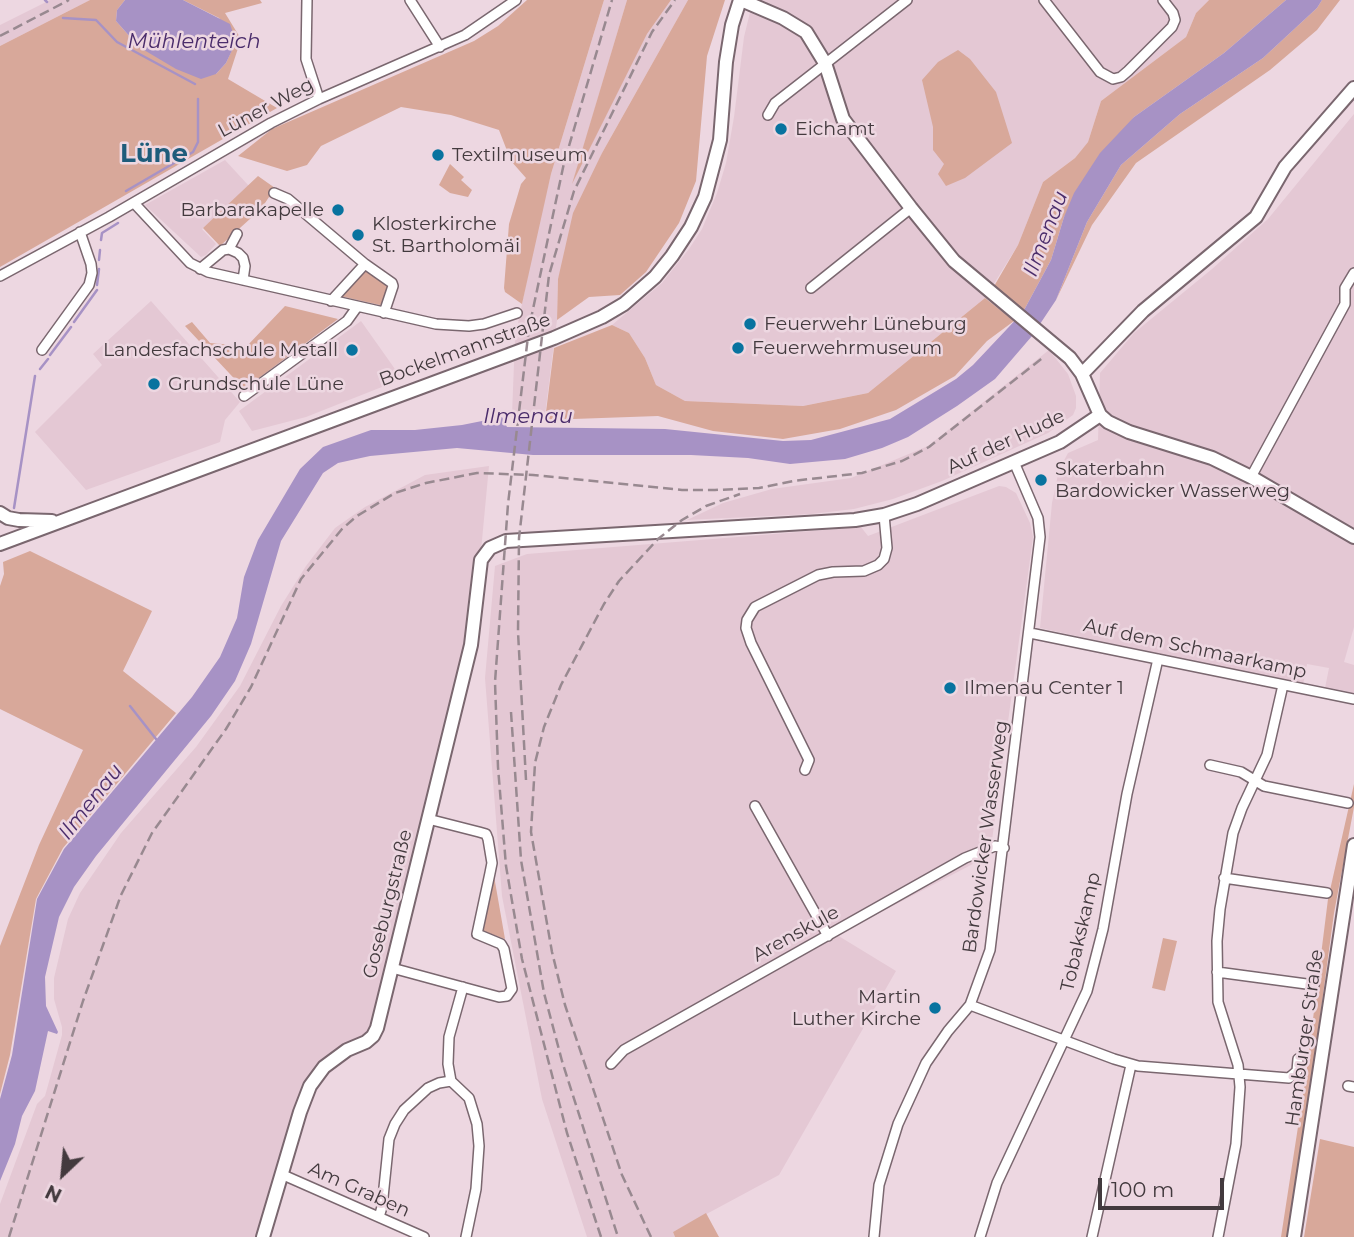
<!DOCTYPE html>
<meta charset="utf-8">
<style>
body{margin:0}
#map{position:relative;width:1354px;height:1237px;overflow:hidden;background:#edd7e1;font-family:Montserrat,sans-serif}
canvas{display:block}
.north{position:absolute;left:28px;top:1139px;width:70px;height:70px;-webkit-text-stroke:5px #edd7e1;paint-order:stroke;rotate:206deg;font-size:19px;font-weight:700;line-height:28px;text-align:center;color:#433a3e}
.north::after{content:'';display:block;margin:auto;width:24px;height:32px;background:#433a3e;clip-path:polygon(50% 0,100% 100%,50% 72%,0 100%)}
.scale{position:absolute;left:1098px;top:1178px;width:126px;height:32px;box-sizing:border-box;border:4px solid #433a3e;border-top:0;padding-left:9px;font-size:21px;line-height:24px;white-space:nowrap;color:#433a3e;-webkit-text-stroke:5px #edd7e1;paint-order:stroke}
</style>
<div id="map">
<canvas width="1354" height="1237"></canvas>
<div class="north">N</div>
<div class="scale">100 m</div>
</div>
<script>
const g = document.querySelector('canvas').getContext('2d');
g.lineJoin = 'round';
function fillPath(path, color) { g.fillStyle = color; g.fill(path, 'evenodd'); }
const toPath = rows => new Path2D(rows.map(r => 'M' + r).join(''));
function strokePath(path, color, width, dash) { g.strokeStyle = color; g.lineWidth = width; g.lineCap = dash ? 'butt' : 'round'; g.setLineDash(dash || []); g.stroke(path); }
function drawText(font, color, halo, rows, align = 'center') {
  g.font = font + ' Montserrat,sans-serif'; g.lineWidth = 5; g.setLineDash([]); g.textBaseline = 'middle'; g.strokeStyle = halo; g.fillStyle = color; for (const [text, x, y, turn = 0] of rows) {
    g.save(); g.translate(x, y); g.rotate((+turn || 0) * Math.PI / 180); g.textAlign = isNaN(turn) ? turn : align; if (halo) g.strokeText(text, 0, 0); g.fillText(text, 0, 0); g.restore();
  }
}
fillPath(toPath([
 [50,0,90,0,0,46,0,25],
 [604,0,627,0,574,179,647,34,671,0,688,0,602,153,558,279,557,320,545,415,512,415,515,338,536,235,551,174],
 [753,0,1209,0,1196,13,1186,37,1101,101,1088,142,1075,158,1043,182,1018,245,985,298,868,393,803,406,685,401,656,385,645,358,629,333,612,325,662,283,689,249,702,229,717,193,726,163,734,117,744,37],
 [1354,114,1354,627,1344,662,1354,665,1354,695,1325,688,1329,668,1307,664,1303,685,1040,628,1052,503,1059,470,1068,453,1098,440,1100,373,1134,333,1212,269,1268,219],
 [225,160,249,186,202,229,216,244,206,255,201,257,145,205],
 [151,301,240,402,225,420,220,442,86,490,35,432,102,365,93,354],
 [361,321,402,379,306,417,252,431,239,411],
 [1049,350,1068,374,1076,396,1076,408,1073,415,1048,433,942,481,893,499,854,509,811,514,687,520,723,503,772,489,851,478,928,446],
 [489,466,470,667,375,1043,346,1056,313,1090,271,1237,0,1237,0,1204,37,1104,45,1096,62,1035,62,1027,54,999,54,978,68,919,80,893,121,833,196,747,240,686,281,606,306,566,335,528,365,507,425,475],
 [999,486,1006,487,1016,493,1030,523,1033,537,990,855,837,935,896,971,779,1175,673,1232,675,1237,587,1237,542,1099,502,896,485,678,495,566,527,554,861,527,868,536]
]), '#e4c8d4');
fillPath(toPath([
 [90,0,125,0,117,10,116,21,139,47,155,55,216,74,226,63,236,41,219,18,183,0,260,0,262,3,225,13,241,39,228,79,277,108,0,267,0,46],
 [527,0,604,0,551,174,522,304,505,292,504,288,509,224,521,184,526,178,511,161,499,130,451,115,401,107,321,146,307,165,287,171,238,156,272,129,474,41,498,26],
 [627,0,671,0,647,34,572,184],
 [688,0,725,0,707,56,696,181,679,223,646,272,620,295,589,297,557,320,558,279,573,213,602,153],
 [1209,0,1286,0,1224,53,1134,117,1064,217,1051,260,1023,312,993,288,1018,245,1043,182,1075,158,1088,142,1101,101,1186,37,1196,13],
 [1322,0,1340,0,1317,30,1270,70,1136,163,1092,225,1056,300,1087,222,1121,165,1180,114,1263,58,1317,8],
 [958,50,970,59,996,92,1012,143,965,178,946,186,938,174,944,164,933,150,933,127,922,80,938,62],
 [450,164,464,177,461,180,472,190,468,197,450,193,439,185],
 [258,176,275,188,261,209,220,246,203,228],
 [367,270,389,283,386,299,380,305,340,296],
 [985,298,1014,321,987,341,955,376,896,410,840,429,783,439,713,431,658,416,545,420,554,348,612,325,629,333,645,358,656,385,685,401,803,406,868,393],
 [285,306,338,319,244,389,185,326,192,322,210,343,247,346],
 [30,551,152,611,123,671,176,713,63,848,36,899,10,1055,0,1094,0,946,39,845,83,750,0,709,0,586,4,574,3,562],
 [1354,784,1354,807,1334,913,1303,1143,1287,1237,1281,1237,1306,1075,1328,899],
 [494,876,505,939,483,931],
 [1163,938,1177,941,1165,991,1152,988],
 [1320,1139,1354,1147,1354,1237,1304,1237],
 [706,1213,719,1237,675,1237,673,1232]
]), '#d8a89a');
fillPath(toPath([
 [125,0,183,0,230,24,236,42,226,63,216,74,201,79,176,69,139,47,116,21,117,10],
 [1286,0,1322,0,1317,8,1263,58,1180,114,1121,165,1087,222,1056,300,1032,336,995,379,957,406,908,437,882,448,845,459,790,464,748,458,691,455,533,455,457,448,370,456,338,463,323,473,281,541,251,644,235,681,211,716,96,856,74,887,59,917,45,977,46,1006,58,1032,57,1034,48,1031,35,1091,22,1116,15,1144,0,1181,0,1099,12,1055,37,899,64,849,192,697,220,657,237,618,244,577,258,540,300,469,323,447,371,430,415,430,462,425,502,417,507,427,665,429,783,441,811,440,890,419,956,379,973,365,1023,312,1051,260,1064,217,1074,193,1100,153,1134,117,1224,53]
]), '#a792c5');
strokePath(toPath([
 [45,0,47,2],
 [63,18,96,20,117,42,195,84],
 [126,191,193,152,198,142,198,99],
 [101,240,102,233,118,223],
 [99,260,100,250],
 [97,285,99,269],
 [74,322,97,290],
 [50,355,71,327],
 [40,369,48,359],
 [14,508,35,376],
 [130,706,156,739]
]), '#a792c5', 2.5);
const street = toPath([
 [307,0,306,59,319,99],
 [410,0,440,47],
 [1044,0,1100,72,1113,79,1121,77,1128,71,1172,27,1175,20,1173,13,1163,0],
 [768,115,775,103,907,0],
 [274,193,288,199,365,264,392,283,393,286,384,313],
 [134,203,190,263,208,272,436,324,469,326,484,324,517,313],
 [229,249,238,253,243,258,245,266,243,280],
 [200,269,223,250,229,249,237,234],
 [0,276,109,217,271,123,319,99,465,35,516,0],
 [811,288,911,208],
 [331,301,365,264],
 [42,350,89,285,92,273,91,264,80,232],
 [244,396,347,321,357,307],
 [1251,477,1345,304,1345,288,1354,273],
 [1030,633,1354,699],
 [1210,765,1241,772,1264,786,1348,803],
 [805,770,809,760,751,643,746,628,747,620,755,607,818,575,833,572,864,571,878,565,884,559,887,548,884,515],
 [755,806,828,936],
 [1224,878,1327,893],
 [392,968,499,997,507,996,512,989,504,949,501,944,477,934,490,873,492,863,488,839,486,834,479,832,428,819],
 [1217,972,1314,985],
 [463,987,449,1037,448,1064,451,1081,469,1098,477,1124,479,1146,476,1189,466,1237],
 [970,1005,1114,1059,1138,1066,1289,1078,1297,1071,1298,1059],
 [611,1064,624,1050,965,858,995,846,1004,848],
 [1348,1086,1354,1087],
 [281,1174,424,1237],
 [379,1217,382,1207,389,1139,395,1124,404,1110,428,1088,439,1083,451,1081],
 [874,1237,879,1185,898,1124,926,1063,948,1031,970,1005,990,950,1040,537,1038,518,1014,462],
 [980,1237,997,1183,1087,991,1103,929,1127,794,1158,659],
 [1092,1237,1131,1065],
 [1218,1237,1236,1144,1240,1087,1238,1065,1218,1002,1217,941,1220,909,1233,833,1242,808,1267,755,1283,685]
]);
const secondary = toPath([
 [741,0,783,18,806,32,825,63,843,119,911,208,954,261,1070,358,1082,374,1100,415,1108,422,1129,432,1212,458,1251,477,1354,537],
 [1082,374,1143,311,1256,217,1285,167,1354,88],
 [0,513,8,518,19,520,52,521],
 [0,544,554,338,602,317,624,304,655,277,672,256,691,227,705,197,720,140,726,62,732,25,740,0],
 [263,1237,300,1112,310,1086,324,1067,347,1050,366,1042,373,1036,377,1028,471,645,481,560,490,548,506,541,855,520,884,515,917,504,1060,442,1100,415],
 [1294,1237,1354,845]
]);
strokePath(street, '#7a676f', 12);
strokePath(secondary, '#7a676f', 16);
strokePath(street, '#fff', 9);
strokePath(secondary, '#fff', 12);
strokePath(toPath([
 [0,36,69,0],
 [511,712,521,860,544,993,562,1061,618,1237],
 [526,780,518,632,519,538,549,275,574,191,652,32,675,0],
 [9,1237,83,1001,121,895,152,833,226,729,251,687,301,579,342,529,357,516,395,493,426,483,477,473,533,475,682,490,715,490,759,488,793,481,862,473,902,461,929,447,1045,356],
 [601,1237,567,1133,522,959,506,866,498,767,495,682,508,504,529,328,564,163,612,0],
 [651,1237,622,1175,565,1005,552,952,531,832,535,763,544,727,561,685,604,604,619,581,658,539,682,520,706,506,740,494]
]), '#988990', 2.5, [10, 5]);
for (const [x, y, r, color] of [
 [781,129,7,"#08739f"],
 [438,155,7,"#08739f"],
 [338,210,7,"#08739f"],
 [358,235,7,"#08739f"],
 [750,324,7,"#08739f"],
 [738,348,7,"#08739f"],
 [352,350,7,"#08739f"],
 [154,384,7,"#08739f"],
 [1041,480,7,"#08739f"],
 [950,688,7,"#08739f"],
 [935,1008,7,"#08739f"]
]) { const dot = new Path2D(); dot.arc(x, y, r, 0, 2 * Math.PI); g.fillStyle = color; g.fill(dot); strokePath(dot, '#edd7e1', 2.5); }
drawText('19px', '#433a3e', '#edd7e1', [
 ["Lüner Weg",266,108,-28],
 ["Bockelmannstraße",465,350,-20],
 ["Auf der Hude",1006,442,-25],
 ["Auf dem Schmaarkamp",1195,649,12],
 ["Bardowicker Wasserweg",986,837,-82],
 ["Goseburgstraße",388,904,-76],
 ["Tobakskamp",1081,932,-77],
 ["Arenskule",796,934,-29],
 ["Hamburger Straße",1305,1038,-82],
 ["Am Graben",359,1190,24]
]);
drawText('19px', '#433a3e', '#edd7e1', [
 ["Eichamt",795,129],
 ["Textilmuseum",452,155],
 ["Barbarakapelle",324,210,"right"],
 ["Klosterkirche",372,224],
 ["St. Bartholomäi",372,246],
 ["Feuerwehr Lüneburg",764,324],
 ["Feuerwehrmuseum",752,348],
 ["Landesfachschule Metall",338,350,"right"],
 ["Grundschule Lüne",168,384],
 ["Skaterbahn",1055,469],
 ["Bardowicker Wasserweg",1055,491],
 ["Ilmenau Center 1",964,688],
 ["Martin",921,997,"right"],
 ["Luther Kirche",921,1019,"right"]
], 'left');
drawText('italic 21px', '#4a2c6b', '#edd7e1', [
 ["Mühlenteich",194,42],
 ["Ilmenau",1046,234,-69],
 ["Ilmenau",528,417],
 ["Ilmenau",91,802,-52]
]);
drawText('bold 26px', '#1e5c7b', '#edd7e1', [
 ["Lüne",154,154]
]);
</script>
